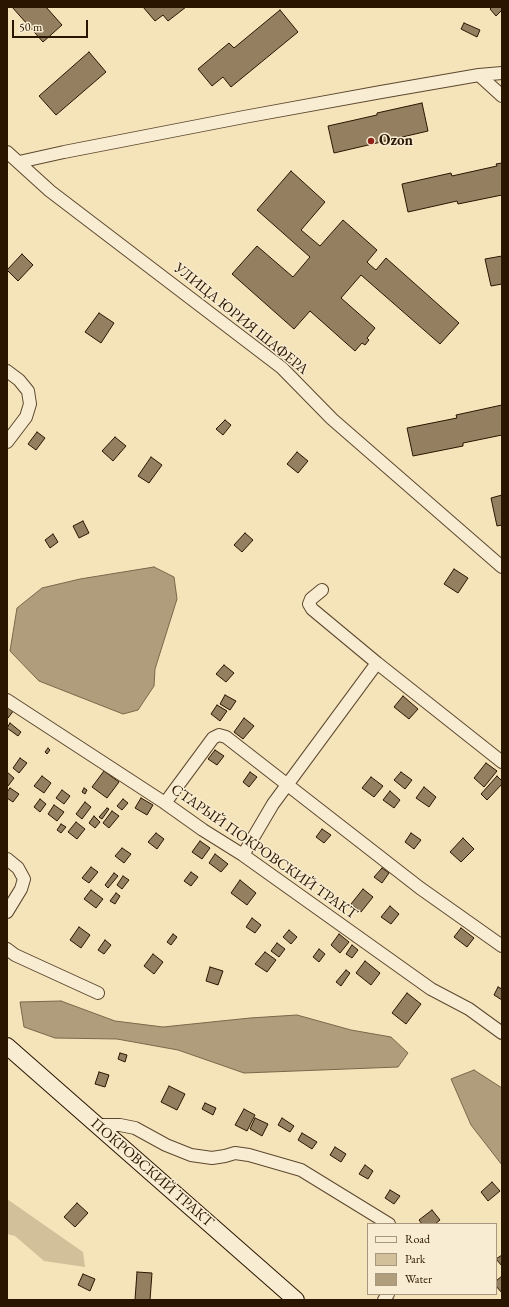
<!DOCTYPE html>
<meta charset="utf-8">
<style>
body{margin:0}
#map{position:relative;width:509px;height:1307px;overflow:hidden;background:#f5e3ba;font-family:"EB Garamond",serif}
canvas{display:block}
.frame{position:absolute;inset:0;border:8px solid #2a1501;pointer-events:none}
.legend{position:absolute;left:367px;top:1223px;width:130px;height:72px;box-sizing:border-box;background:#f8edd2;border:1px solid #a6977e;margin:0;padding:5px 7px;list-style:none;font-size:12px;color:#2a1501}
.legend li{display:flex;align-items:center;gap:8px;height:20px}
.legend b{width:20px;border:1px solid #a6977e}
.scale{position:absolute;left:12px;top:20px;width:76px;height:18px;box-sizing:border-box;border:2px solid #2a1501;border-top:0;padding-left:5px;font-size:12px;line-height:14px;white-space:nowrap;color:#2a1501;-webkit-text-stroke:3px #f8edd2;paint-order:stroke}
</style>
<div id="map">
<canvas width="509" height="1307"></canvas>
<div class="frame"></div>
<ul class="legend">
<li><b style="height:5px;background:#f8edd2"></b>Road</li>
<li><b style="height:11px;background:#d2c09b"></b>Park</li>
<li><b style="height:11px;background:#b09d7b"></b>Water</li>
</ul>
<div class="scale">50 m</div>
</div>
<script>
const g = document.querySelector('canvas').getContext('2d');
g.lineJoin = 'round';
function fillPath(path, color) { g.fillStyle = color; g.fill(path, 'evenodd'); }
const toPath = rows => new Path2D(rows.map(r => 'M' + r).join(''));
function strokePath(path, color, width, dash) { g.strokeStyle = color; g.lineWidth = width; g.lineCap = dash ? 'butt' : 'round'; g.setLineDash(dash || []); g.stroke(path); }
function drawText(font, color, halo, rows, align = 'center') {
  g.font = font + ' "EB Garamond",serif'; g.lineWidth = 3; g.setLineDash([]); g.textBaseline = 'middle'; g.strokeStyle = halo; g.fillStyle = color; for (const [text, x, y, turn = 0] of rows) {
    g.save(); g.translate(x, y); g.rotate((+turn || 0) * Math.PI / 180); g.textAlign = isNaN(turn) ? turn : align; if (halo) g.strokeText(text, 0, 0); g.fillText(text, 0, 0); g.restore();
  }
}
fillPath(toPath([
 [7,1199,83,1252,85,1267,44,1261,15,1236,7,1234]
]), '#d2c09b');
const water = toPath([
 [154,567,174,577,177,599,155,669,154,686,138,710,123,714,39,681,10,651,17,608,42,588,80,579,154,567],
 [61,1001,115,1021,163,1027,250,1018,297,1015,351,1030,391,1037,408,1053,398,1067,244,1073,178,1050,117,1039,55,1038,24,1027,20,1002,61,1001],
 [474,1070,502,1088,502,1165,471,1125,451,1079,474,1070]
]);
fillPath(water, '#b09d7b');
strokePath(water, '#7a674a', 1);
const building = toPath([
 [12,7,46,7,62,25,43,42,12,7],
 [143,7,186,7,168,21,163,15,155,21,143,7],
 [492,7,502,7,502,10,496,16,490,9,492,7],
 [280,10,298,32,231,87,223,77,212,86,198,69,229,43,234,48,280,10],
 [464,23,480,30,477,37,461,29,464,23],
 [89,52,106,72,56,115,39,96,89,52],
 [422,103,428,131,334,153,328,126,377,115,377,113,422,103],
 [502,163,502,195,458,204,457,201,408,212,402,184,451,173,452,176,497,166,496,164,502,163],
 [291,171,325,202,301,230,320,246,343,220,377,250,367,262,370,265,376,270,386,258,459,323,440,344,361,275,341,298,375,328,367,338,369,340,365,345,362,343,355,351,310,311,294,329,232,274,257,246,293,277,310,257,257,210,291,171],
 [22,254,33,265,18,281,7,270,22,254],
 [502,256,502,284,491,286,485,259,502,256],
 [99,313,114,323,101,343,85,332,99,313],
 [502,405,502,435,463,443,463,446,413,456,407,428,457,418,456,415,502,405],
 [225,420,231,425,223,435,216,429,225,420],
 [37,432,45,438,36,450,28,444,37,432],
 [115,437,126,446,113,461,102,451,115,437],
 [297,452,308,461,298,473,287,464,297,452],
 [151,457,162,465,149,483,138,476,151,457],
 [502,495,502,525,497,526,491,498,502,495],
 [83,521,89,533,79,538,73,526,83,521],
 [245,533,253,540,242,552,234,545,245,533],
 [53,534,58,542,50,548,45,540,53,534],
 [454,569,468,578,458,593,444,584,454,569],
 [224,665,234,673,226,682,216,674,224,665],
 [225,695,236,701,230,710,220,704,225,695],
 [403,696,418,709,409,719,394,707,403,696],
 [7,704,14,710,8,718,7,717,7,704],
 [217,705,227,711,220,721,211,714,217,705],
 [244,718,254,726,243,739,234,732,244,718],
 [10,723,21,732,18,736,7,728,10,723],
 [48,748,50,750,47,754,45,752,48,748],
 [215,750,224,756,217,765,208,759,215,750],
 [20,758,27,763,19,773,13,768,20,758],
 [486,763,497,771,484,787,474,778,486,763],
 [104,771,119,782,107,798,92,787,104,771],
 [7,772,14,778,8,786,7,786,7,772],
 [250,772,257,777,249,787,243,782,250,772],
 [401,772,412,780,405,789,394,780,401,772],
 [42,776,51,783,44,793,34,786,42,776],
 [497,776,502,781,502,784,487,800,481,794,497,776],
 [371,777,383,786,374,797,362,788,371,777],
 [424,787,436,797,429,807,416,798,424,787],
 [10,788,19,794,13,802,7,798,7,792,10,788],
 [84,788,87,790,85,794,82,792,84,788],
 [62,790,70,796,64,804,56,798,62,790],
 [390,791,400,800,394,808,383,800,390,791],
 [141,798,153,805,147,815,135,808,141,798],
 [40,799,46,804,40,812,34,807,40,799],
 [123,799,128,803,122,810,117,806,123,799],
 [85,802,91,807,82,819,76,814,85,802],
 [54,805,64,812,57,821,48,814,54,805],
 [107,808,109,809,102,819,99,817,107,808],
 [112,811,119,816,109,828,103,823,112,811],
 [94,816,100,822,95,828,89,823,94,816],
 [76,822,85,829,77,839,68,832,76,822],
 [61,824,66,827,61,833,57,830,61,824],
 [322,829,331,835,324,843,316,837,322,829],
 [156,833,164,839,157,849,148,842,156,833],
 [411,833,421,840,414,849,405,842,411,833],
 [463,838,474,849,461,862,450,852,463,838],
 [200,841,210,848,202,859,192,852,200,841],
 [122,848,131,854,124,863,115,856,122,848],
 [215,854,228,864,221,872,209,863,215,854],
 [91,867,98,872,89,883,82,878,91,867],
 [382,868,389,873,382,883,374,877,382,868],
 [191,872,198,877,191,886,184,881,191,872],
 [114,873,118,876,108,888,105,885,114,873],
 [123,876,129,880,122,889,117,885,123,876],
 [240,880,256,893,247,905,231,893,240,880],
 [363,889,373,897,361,912,351,904,363,889],
 [91,890,103,899,96,908,84,899,91,890],
 [116,893,120,896,115,904,110,901,116,893],
 [390,906,399,914,391,924,381,917,390,906],
 [252,918,261,925,255,933,246,927,252,918],
 [79,927,90,935,81,948,70,940,79,927],
 [461,928,474,938,467,947,454,937,461,928],
 [289,930,297,937,291,944,283,937,289,930],
 [173,934,177,937,171,945,167,942,173,934],
 [339,934,349,942,340,953,331,945,339,934],
 [105,940,111,945,104,954,98,950,105,940],
 [277,943,285,949,279,957,271,951,277,943],
 [352,945,358,950,352,958,346,954,352,945],
 [319,949,325,954,319,962,313,957,319,949],
 [265,952,276,960,267,972,255,964,265,952],
 [153,954,163,962,154,974,144,966,153,954],
 [365,961,380,973,371,985,356,973,365,961],
 [210,967,223,971,218,985,206,981,210,967],
 [346,970,350,973,341,986,336,982,346,970],
 [498,987,502,989,502,1000,494,995,498,987],
 [407,993,421,1004,406,1024,392,1013,407,993],
 [120,1053,127,1055,125,1062,118,1059,120,1053],
 [99,1072,109,1075,105,1087,95,1084,99,1072],
 [169,1086,185,1094,177,1110,161,1102,169,1086],
 [205,1103,216,1108,213,1115,202,1109,205,1103],
 [244,1109,255,1115,247,1131,235,1125,244,1109],
 [255,1118,268,1124,262,1136,250,1129,255,1118],
 [282,1118,294,1126,290,1132,278,1125,282,1118],
 [302,1133,317,1142,312,1149,298,1140,302,1133],
 [335,1147,346,1154,341,1162,330,1155,335,1147],
 [365,1165,373,1171,368,1179,359,1174,365,1165],
 [492,1182,500,1191,488,1201,481,1192,492,1182],
 [390,1190,400,1196,394,1204,385,1198,390,1190],
 [77,1203,88,1213,75,1227,64,1217,77,1203],
 [432,1210,440,1220,435,1224,422,1224,419,1220,432,1210],
 [502,1255,502,1266,496,1259,502,1255],
 [137,1272,152,1273,150,1300,135,1300,137,1272],
 [83,1274,95,1279,90,1291,78,1285,83,1274],
 [502,1276,502,1293,496,1286,496,1281,502,1276]
]);
fillPath(building, '#948061');
strokePath(building, '#2a1501', 1);
const minor = toPath([
 [479,75,502,96],
 [7,152,50,191,282,368,332,419,502,567],
 [19,162,64,152,244,117,381,92,479,75,502,73],
 [7,371,19,380,28,391,30,404,26,417,7,442],
 [322,590,311,599,309,604,312,609,377,663],
 [7,700,165,803,203,830,243,855,431,989,469,1009,502,1033],
 [165,803,213,738,219,735,226,737,420,888,502,946],
 [243,855,273,804,287,785,377,663,502,762],
 [7,859,18,868,24,879,21,889,7,912],
 [7,949,15,955,98,993],
 [97,1125,120,1125,135,1128,166,1145,191,1155,212,1158,225,1156,235,1153,249,1155,301,1170,389,1224],
 [384,1300,388,1294]
]);
const secondary = toPath([
 [7,1046,296,1300]
]);
strokePath(minor, '#5d482f', 14);
strokePath(secondary, '#2a1501', 18);
strokePath(minor, '#f8edd2', 12);
strokePath(secondary, '#f8edd2', 16);
for (const [x, y, r, color] of [
 [371,141,4,"#8f2418"]
]) { const dot = new Path2D(); dot.arc(x, y, r, 0, 2 * Math.PI); g.fillStyle = color; g.fill(dot); strokePath(dot, '#f8edd2', 1.5); }
drawText('bold 15px', '#2a1501', '#f8edd2', [
 ["Ozon",379,141]
], 'left');
drawText('15px', '#2a1501', '#f8edd2', [
 ["УЛИЦА ЮРИЯ ШАФЕРА",241,319,39],
 ["СТАРЫЙ ПОКРОВСКИЙ ТРАКТ",264,852,35],
 ["ПОКРОВСКИЙ ТРАКТ",152,1173,41]
]);
</script>
